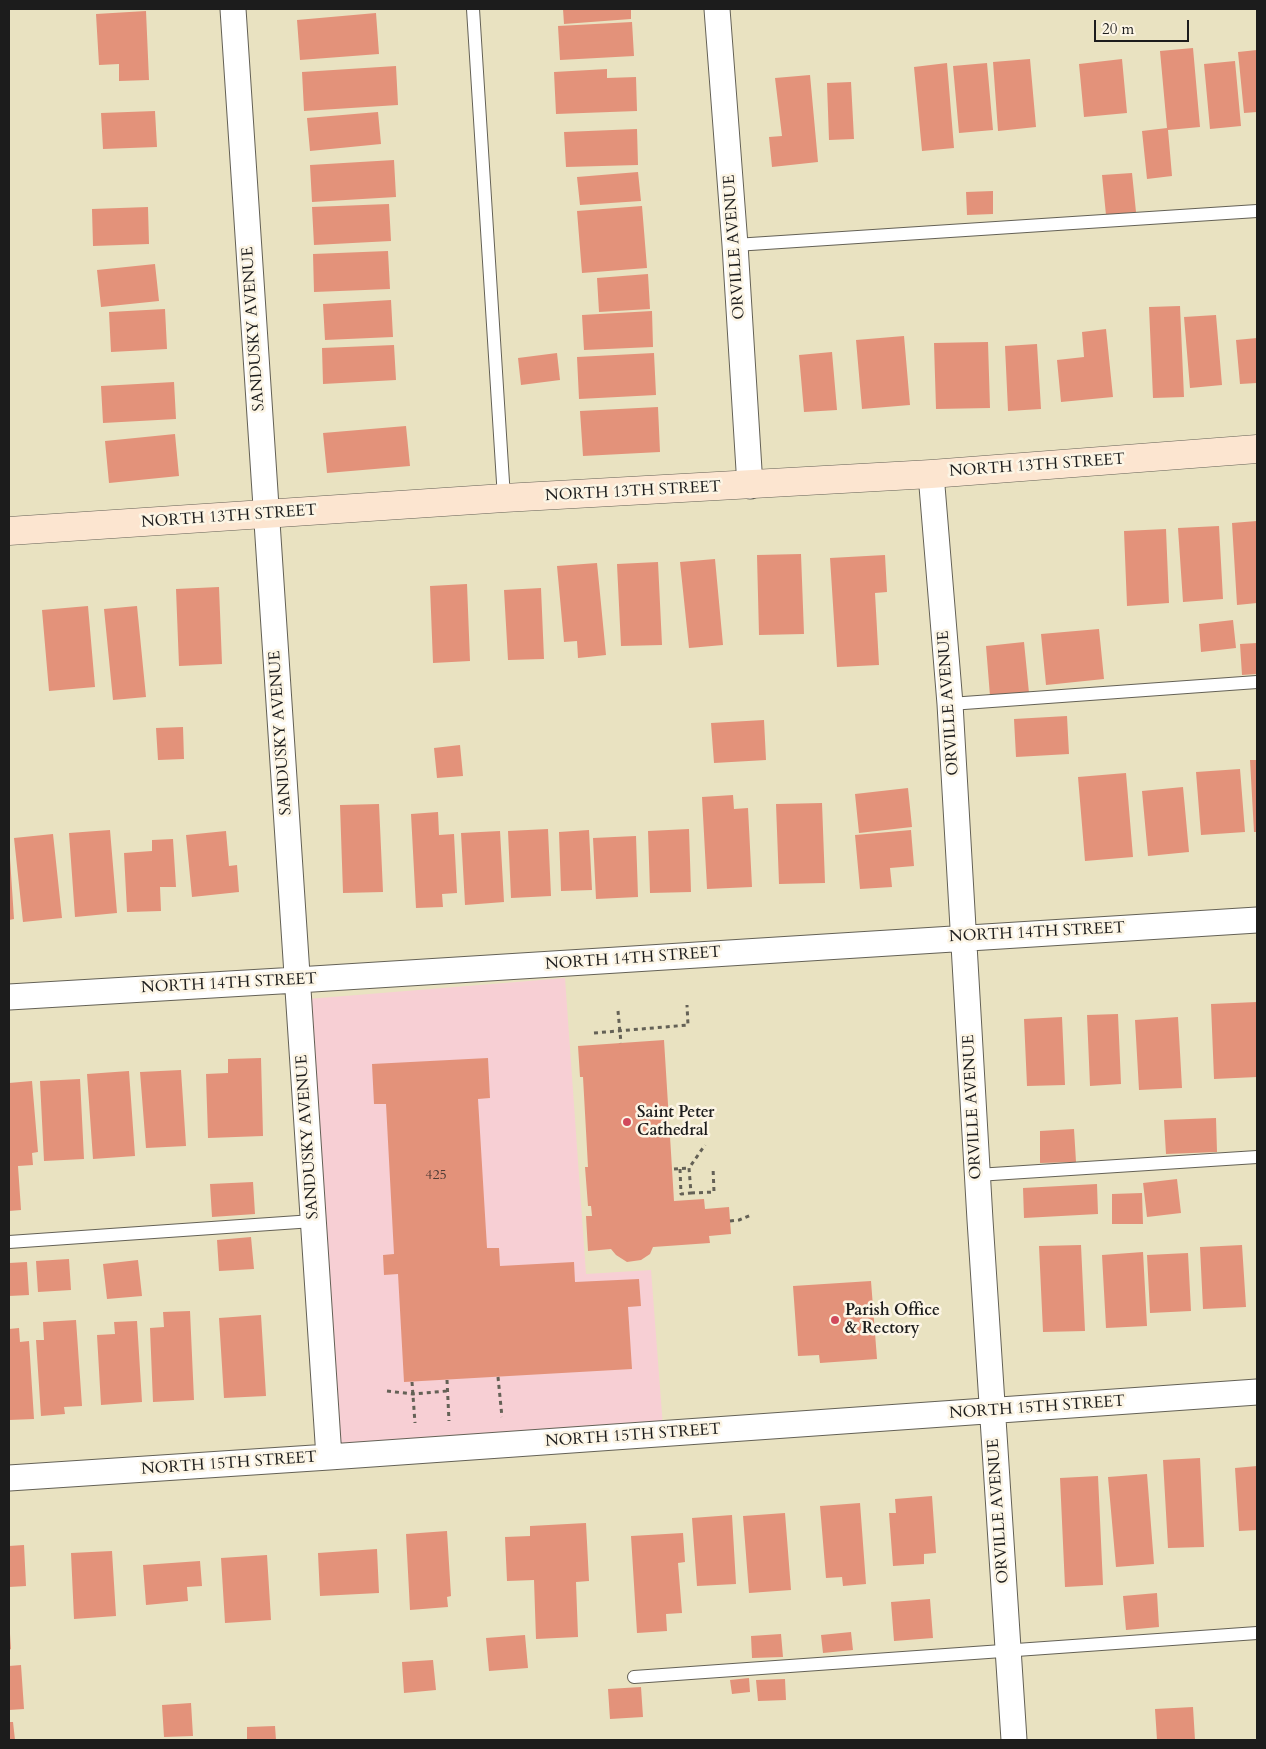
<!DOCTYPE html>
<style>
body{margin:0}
#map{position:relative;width:1266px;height:1749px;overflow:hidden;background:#e9e2c1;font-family:Cardo,serif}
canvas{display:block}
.frame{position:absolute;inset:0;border:10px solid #1c1c1c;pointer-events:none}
.scale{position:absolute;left:1094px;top:20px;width:95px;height:22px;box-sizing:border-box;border:2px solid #1c1c1c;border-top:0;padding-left:6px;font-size:15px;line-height:18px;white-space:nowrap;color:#1c1c1c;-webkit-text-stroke:4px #fcf5e5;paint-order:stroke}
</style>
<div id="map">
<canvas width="1266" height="1749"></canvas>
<div class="frame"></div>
<div class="scale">20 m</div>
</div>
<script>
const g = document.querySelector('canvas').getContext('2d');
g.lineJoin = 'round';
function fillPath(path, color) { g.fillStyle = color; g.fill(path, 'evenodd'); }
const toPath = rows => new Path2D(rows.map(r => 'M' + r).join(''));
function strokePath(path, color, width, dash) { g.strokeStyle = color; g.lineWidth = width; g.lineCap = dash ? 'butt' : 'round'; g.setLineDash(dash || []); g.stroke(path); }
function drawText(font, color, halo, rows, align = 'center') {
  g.font = font + ' Cardo,serif'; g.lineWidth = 5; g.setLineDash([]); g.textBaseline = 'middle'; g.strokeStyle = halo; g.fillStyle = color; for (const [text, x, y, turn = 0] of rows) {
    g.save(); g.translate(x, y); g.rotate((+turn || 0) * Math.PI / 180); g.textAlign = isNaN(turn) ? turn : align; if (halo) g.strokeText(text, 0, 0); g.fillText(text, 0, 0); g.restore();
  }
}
fillPath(toPath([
 [565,978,586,1274,651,1270,663,1427,338,1446,308,999]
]), '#f7cfd4');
fillPath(toPath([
 [563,9,631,9,631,19,564,24],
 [146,11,149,80,119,81,119,64,99,65,96,14],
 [376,13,379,54,300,60,297,20],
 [632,22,634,56,560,60,558,26],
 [1193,48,1200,127,1168,130,1172,176,1147,179,1142,131,1167,128,1160,51],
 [1257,50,1257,112,1244,113,1238,52],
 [1030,59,1036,127,998,131,993,62],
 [1122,59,1127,113,1084,117,1079,64],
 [1235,61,1241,126,1210,129,1204,64],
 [947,63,954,148,922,151,914,67],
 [987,63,993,130,959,133,953,66],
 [396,66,398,105,304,111,302,72],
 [607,69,607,78,636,77,637,111,556,114,554,72],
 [810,75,818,162,772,167,769,137,782,136,775,78],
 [851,82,854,139,829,140,827,83],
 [155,111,157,147,103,149,101,113],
 [378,112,381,144,310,151,307,118],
 [637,129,638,165,566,167,564,132],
 [394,160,396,197,312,202,310,165],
 [638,172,641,201,580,205,577,177],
 [1132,173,1136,212,1106,215,1102,175],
 [993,191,993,214,967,215,966,192],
 [389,204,391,241,314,245,312,207],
 [642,206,647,268,582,273,577,211],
 [148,207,149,244,93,246,92,209],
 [388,251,390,289,314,292,313,254],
 [155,264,159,301,101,307,97,270],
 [648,274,650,309,599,312,597,278],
 [391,300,393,337,325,340,323,304],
 [1180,306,1184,397,1153,398,1149,307],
 [165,309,167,349,111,352,109,312],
 [652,311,653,347,584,350,582,315],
 [1216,315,1222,385,1190,388,1184,317],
 [1106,329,1113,397,1061,402,1057,360,1084,357,1082,332],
 [904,336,910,405,862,409,856,340],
 [1257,338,1257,383,1240,384,1236,340],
 [988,342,990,408,936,409,934,343],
 [1037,344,1041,409,1008,411,1005,346],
 [394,345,396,380,323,384,322,348],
 [832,352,837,410,804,412,799,355],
 [557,353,560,380,521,385,518,358],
 [654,353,656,395,579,399,577,357],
 [174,382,176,419,103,423,101,386],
 [658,407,660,452,583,456,580,411],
 [406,426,410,466,327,473,323,433],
 [175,434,179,476,109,483,105,441],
 [1257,521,1257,603,1237,605,1232,523],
 [1219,526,1223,599,1183,602,1178,528],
 [1166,529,1169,603,1127,606,1124,531],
 [801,554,804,634,759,635,757,555],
 [885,555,887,592,875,593,879,665,837,667,830,558],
 [715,559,723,645,689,648,680,562],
 [658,562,662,645,621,646,617,564],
 [597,563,606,655,578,658,577,641,564,642,557,566],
 [467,584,470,661,433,663,430,586],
 [219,587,222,664,179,666,176,589],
 [541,588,544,659,508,660,504,590],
 [88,606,95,687,49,691,42,610],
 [137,606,146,697,113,700,104,609],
 [1233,620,1236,648,1201,652,1199,624],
 [1099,629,1104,679,1046,685,1041,634],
 [1024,642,1029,693,990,696,986,646],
 [1257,643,1257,674,1242,675,1240,644],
 [1067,716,1069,754,1016,757,1014,719],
 [764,720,766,760,714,763,711,723],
 [183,727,184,759,158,760,156,728],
 [460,745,463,776,437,778,434,748],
 [1250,760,1257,760,1257,832,1254,832],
 [1240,769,1245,832,1201,835,1196,772],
 [1126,773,1133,857,1085,861,1078,777],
 [1183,787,1189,852,1148,856,1142,791],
 [908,788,912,827,859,833,855,794],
 [733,795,734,809,748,808,752,887,707,889,702,797],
 [822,803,825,883,779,884,776,804],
 [379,804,383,892,343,893,340,805],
 [438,812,439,835,454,834,457,893,442,894,443,907,416,908,411,814],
 [548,829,551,896,511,898,508,831],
 [689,829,691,892,650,893,648,831],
 [110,830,117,913,75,917,69,833],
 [589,830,592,890,561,891,559,832],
 [911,830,914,866,890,868,892,887,860,889,855,835],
 [226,831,229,866,237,865,239,892,192,897,186,835],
 [500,831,504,902,465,905,461,833],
 [53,834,62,918,23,922,14,838],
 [636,836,638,897,596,899,593,838],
 [173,839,176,887,160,887,161,911,127,912,124,853,152,851,152,840],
 [9,858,10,858,14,919,9,920],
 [1257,1002,1257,1077,1214,1079,1211,1004],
 [1118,1014,1121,1084,1090,1086,1087,1015],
 [1062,1017,1065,1085,1027,1086,1024,1019],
 [1178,1017,1182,1088,1139,1090,1135,1020],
 [664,1040,674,1201,704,1199,705,1209,729,1207,731,1234,709,1236,710,1243,653,1247,650,1254,641,1260,627,1262,616,1255,611,1249,588,1251,586,1216,592,1216,591,1206,588,1206,585,1167,588,1167,583,1077,580,1077,578,1046],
 [261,1058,263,1136,208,1138,206,1074,228,1073,228,1059],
 [488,1058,490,1098,478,1099,487,1248,499,1248,500,1266,574,1262,575,1282,639,1279,641,1306,628,1307,632,1369,404,1382,398,1274,384,1275,383,1255,394,1254,386,1104,374,1104,372,1064],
 [181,1070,186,1146,146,1148,140,1072],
 [129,1071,135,1156,93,1159,87,1074],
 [80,1079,84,1159,44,1161,40,1081],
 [32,1081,38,1152,32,1153,33,1165,18,1166,21,1210,9,1211,9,1083],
 [1216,1118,1217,1152,1166,1154,1164,1120],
 [1074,1129,1076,1162,1040,1163,1040,1131],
 [1177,1179,1181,1213,1147,1217,1143,1183],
 [253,1182,255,1214,212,1217,210,1184],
 [1097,1184,1098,1214,1024,1218,1023,1188],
 [1142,1193,1143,1224,1112,1224,1112,1194],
 [251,1237,254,1269,219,1271,217,1240],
 [1081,1245,1085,1331,1043,1332,1039,1246],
 [1242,1245,1246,1307,1203,1309,1200,1247],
 [1143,1252,1147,1326,1106,1328,1102,1255],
 [1188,1253,1191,1311,1150,1313,1147,1255],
 [69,1259,71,1290,38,1292,36,1261],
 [138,1260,142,1296,107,1299,103,1264],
 [27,1262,29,1295,9,1296,9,1263],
 [871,1281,877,1359,820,1363,819,1355,798,1356,793,1286],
 [190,1311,194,1400,153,1402,150,1328,164,1327,163,1312],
 [261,1315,266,1396,224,1398,219,1318],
 [76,1320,82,1406,64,1407,65,1414,41,1416,36,1340,44,1340,43,1322],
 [137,1321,142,1402,101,1405,97,1335,115,1334,114,1322],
 [19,1328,20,1342,29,1341,34,1419,9,1420,9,1329],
 [1200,1458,1204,1547,1168,1548,1163,1460],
 [1257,1466,1257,1530,1239,1531,1235,1468],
 [1147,1474,1154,1564,1116,1567,1108,1477],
 [1098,1476,1103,1585,1065,1587,1060,1478],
 [932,1496,936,1553,924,1554,924,1564,893,1566,889,1513,896,1513,895,1499],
 [860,1503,866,1584,843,1586,842,1577,826,1578,820,1506],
 [785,1513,791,1590,749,1593,743,1516],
 [732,1515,736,1584,697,1586,692,1518],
 [586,1523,589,1581,576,1582,578,1637,536,1639,534,1580,507,1581,505,1537,530,1536,530,1526],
 [447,1531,451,1596,447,1597,448,1607,410,1610,406,1534],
 [683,1533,685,1562,678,1563,682,1613,666,1614,667,1631,637,1633,631,1536],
 [24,1545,26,1586,9,1587,9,1546],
 [377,1549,379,1593,320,1596,318,1553],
 [112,1551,116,1616,74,1619,71,1553],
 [267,1555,271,1620,225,1623,221,1558],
 [200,1561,202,1586,187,1587,188,1601,146,1605,143,1565],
 [1157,1593,1159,1627,1126,1630,1123,1596],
 [930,1599,933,1638,894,1641,891,1602],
 [851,1632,853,1650,823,1653,821,1635],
 [9,1634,10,1634,11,1649,9,1650],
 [781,1634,783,1657,752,1658,751,1636],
 [525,1635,528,1668,489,1671,486,1638],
 [433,1660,436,1690,404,1693,402,1662],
 [21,1665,24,1709,9,1710,9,1666],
 [749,1678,750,1692,732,1694,730,1680],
 [785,1679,786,1700,758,1701,756,1680],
 [641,1687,643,1717,610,1719,608,1689],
 [191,1703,193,1736,164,1737,162,1705],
 [1193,1707,1195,1740,1157,1740,1155,1709],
 [9,1722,13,1722,15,1740,9,1740],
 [275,1726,276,1740,247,1740,247,1727]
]), '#e3927a');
const lane = toPath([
 [473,9,504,498],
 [735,245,1257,211],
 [950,704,1257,682],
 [977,1175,1257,1157],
 [9,1242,313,1221],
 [634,1677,1257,1633]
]);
const street = toPath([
 [233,9,329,1457],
 [717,9,735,245,750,486],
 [931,474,950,704,980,1220,1014,1740],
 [9,997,297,980,1257,920],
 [9,1478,329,1457,1257,1392]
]);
const secondary = toPath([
 [9,531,504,498,931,474,1257,449]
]);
strokePath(lane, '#646156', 14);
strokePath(street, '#646156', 27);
strokePath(secondary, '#646156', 29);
strokePath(toPath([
 [618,1011,621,1043],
 [594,1033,688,1025,687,1005],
 [674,1169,689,1168],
 [680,1169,681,1194,691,1193,689,1168,705,1145],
 [691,1193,714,1192,713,1167],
 [730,1221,739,1220,751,1215],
 [498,1377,502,1417],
 [447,1380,449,1421],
 [412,1382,415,1423],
 [387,1391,413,1394,447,1391]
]), '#646156', 3, [4, 4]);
strokePath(lane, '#fff', 12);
strokePath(street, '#fff', 25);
strokePath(secondary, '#fce5d0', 28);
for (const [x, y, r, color] of [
 [627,1122,5,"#d1495b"],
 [835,1320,5,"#d1495b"]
]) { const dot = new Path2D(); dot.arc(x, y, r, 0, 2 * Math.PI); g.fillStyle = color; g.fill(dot); strokePath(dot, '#fcf5e5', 2); }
drawText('14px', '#4e3a34', null, [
 ["425",436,1176]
]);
drawText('16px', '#1c1c1c', '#fcf5e5', [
 ["ORVILLE AVENUE",735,247,-94],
 ["SANDUSKY AVENUE",254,329,-94],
 ["NORTH 13TH STREET",1037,466,-4],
 ["NORTH 13TH STREET",633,492,-3],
 ["NORTH 13TH STREET",229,517,-4],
 ["ORVILLE AVENUE",949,703,-94],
 ["SANDUSKY AVENUE",281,733,-94],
 ["NORTH 14TH STREET",1037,933,-3],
 ["NORTH 14TH STREET",633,959,-4],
 ["NORTH 14TH STREET",229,984,-3],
 ["ORVILLE AVENUE",973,1107,-93],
 ["SANDUSKY AVENUE",308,1137,-94],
 ["NORTH 15TH STREET",1037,1408,-4],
 ["NORTH 15TH STREET",633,1436,-4],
 ["NORTH 15TH STREET",229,1464,-4],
 ["ORVILLE AVENUE",999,1511,-94]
]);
drawText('bold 16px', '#1c1c1c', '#fcf5e5', [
 ["Saint Peter",637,1113],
 ["Cathedral",637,1131],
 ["Parish Office",845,1311],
 ["& Rectory",845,1329]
], 'left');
</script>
